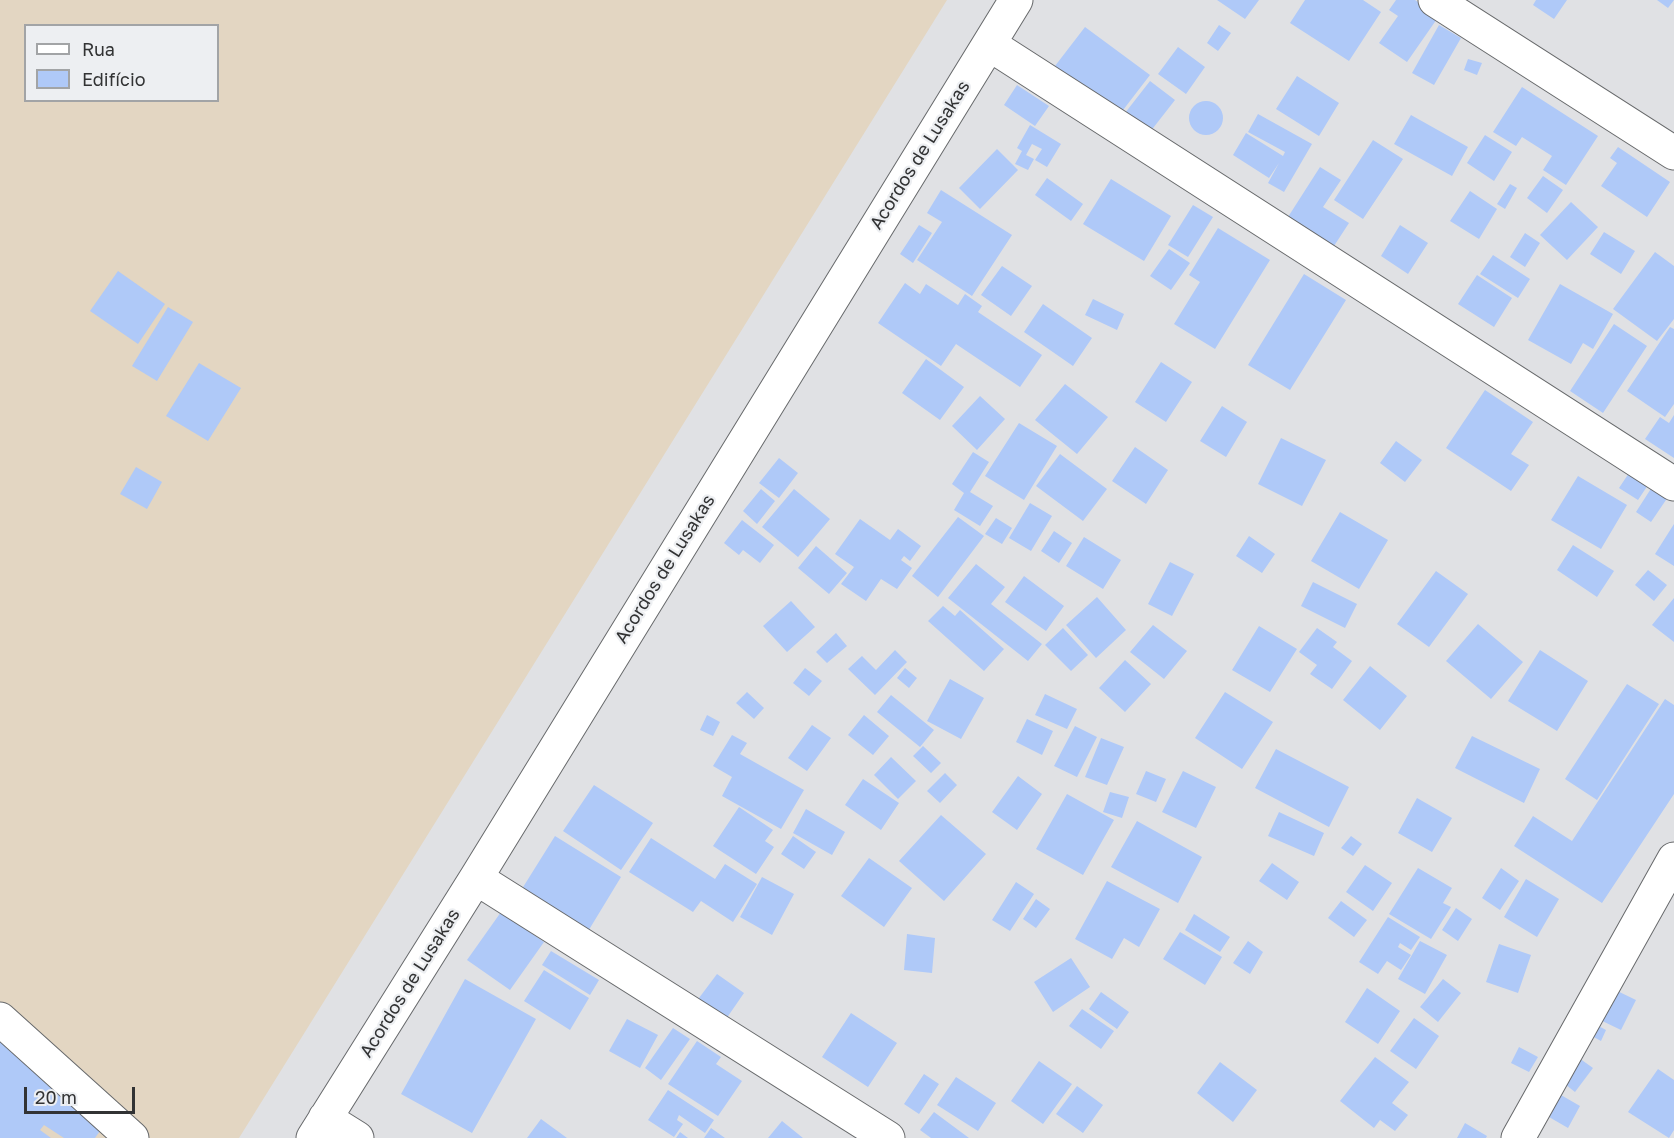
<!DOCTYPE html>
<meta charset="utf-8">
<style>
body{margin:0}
#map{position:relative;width:1674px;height:1138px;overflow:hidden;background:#e0e1e4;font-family:"Golos Text",sans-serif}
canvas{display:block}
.legend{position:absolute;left:24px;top:24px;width:195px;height:78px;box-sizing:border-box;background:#edeff2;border:2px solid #a2a4a6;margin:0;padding:8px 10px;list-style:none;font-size:18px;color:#323334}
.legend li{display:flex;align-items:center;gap:12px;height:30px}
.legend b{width:30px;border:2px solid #a2a4a6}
.scale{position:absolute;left:24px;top:1087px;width:111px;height:27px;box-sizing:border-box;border:3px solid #323334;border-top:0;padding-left:8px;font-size:18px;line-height:21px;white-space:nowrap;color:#323334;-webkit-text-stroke:4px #edeff2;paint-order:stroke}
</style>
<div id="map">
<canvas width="1674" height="1138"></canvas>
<ul class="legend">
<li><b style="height:8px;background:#fff"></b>Rua</li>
<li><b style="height:16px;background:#afc9f8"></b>Edifício</li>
</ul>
<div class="scale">20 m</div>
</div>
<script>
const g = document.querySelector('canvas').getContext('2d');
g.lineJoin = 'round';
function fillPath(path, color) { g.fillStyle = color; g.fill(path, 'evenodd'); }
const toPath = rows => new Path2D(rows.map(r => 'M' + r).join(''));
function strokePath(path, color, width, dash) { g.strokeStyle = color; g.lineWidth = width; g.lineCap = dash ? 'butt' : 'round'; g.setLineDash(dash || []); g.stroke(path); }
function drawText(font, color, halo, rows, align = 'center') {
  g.font = font + ' "Golos Text",sans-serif'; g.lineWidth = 4.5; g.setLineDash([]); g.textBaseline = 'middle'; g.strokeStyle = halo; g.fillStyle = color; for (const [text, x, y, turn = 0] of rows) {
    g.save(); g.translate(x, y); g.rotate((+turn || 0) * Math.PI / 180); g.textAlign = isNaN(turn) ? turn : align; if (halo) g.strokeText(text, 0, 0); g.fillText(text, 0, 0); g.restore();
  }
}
fillPath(toPath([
 [0,0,947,0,239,1138,0,1138],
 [26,26,218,26,218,100,26,100]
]), '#e3d6c2');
fillPath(toPath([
 [1217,0,1259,0,1245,19],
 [1305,0,1363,0,1381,12,1349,61,1290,23],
 [1396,0,1415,0,1439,16,1407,62,1379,43,1398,16,1389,10],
 [1536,0,1567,0,1554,19,1533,5],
 [1657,0,1674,0,1668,8],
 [1219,25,1231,33,1218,51,1207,43],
 [1439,25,1461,38,1434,85,1412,73],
 [1085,27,1150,75,1120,114,1055,66],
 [1178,47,1205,67,1186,94,1158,74],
 [1468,59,1482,63,1477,75,1464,70],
 [1297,76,1339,103,1319,136,1276,109],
 [1150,81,1175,100,1150,132,1125,113],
 [1017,85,1049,106,1035,126,1004,105],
 [1522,87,1598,136,1566,185,1543,170,1552,156,1522,137,1516,146,1493,132],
 '1189 118a17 17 0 1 1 34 0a17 17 0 1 1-34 0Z',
 [1258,114,1312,144,1284,192,1268,183,1279,163,1269,178,1233,155,1246,133,1283,156,1285,152,1248,132],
 [1411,115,1468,147,1452,176,1394,144],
 [1030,125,1061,144,1047,167,1035,160,1042,149,1032,144,1026,155,1034,159,1028,170,1015,164,1022,151,1017,148],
 [1485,135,1512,152,1494,181,1467,163],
 [1373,140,1403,159,1363,219,1334,200],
 [1618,147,1670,182,1647,217,1601,186,1617,163,1610,158],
 [997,149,1018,170,980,209,959,188],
 [1320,167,1341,180,1323,207,1349,223,1334,246,1288,217],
 [1543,176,1563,190,1547,213,1527,198],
 [1047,178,1083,204,1071,221,1035,195],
 [1111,179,1171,216,1144,261,1083,224],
 [1510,184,1517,188,1505,209,1497,204],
 [941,190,1012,235,972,296,917,260,942,222,927,213],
 [1470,191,1497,209,1479,239,1450,221],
 [1571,202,1598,227,1567,260,1540,235],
 [1193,205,1213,217,1188,257,1168,245],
 [919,225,932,233,913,263,900,254],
 [1400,225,1428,243,1408,274,1381,256],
 [1218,228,1270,260,1215,349,1174,324,1200,282,1189,275],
 [1604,232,1635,251,1621,274,1590,254],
 [1525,233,1540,243,1525,267,1510,257],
 [1169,249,1190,263,1171,290,1150,276],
 [1655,252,1674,266,1674,319,1657,341,1613,309],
 [1493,255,1530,279,1518,298,1480,274],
 [1002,266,1032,286,1011,316,981,295],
 [118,271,165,304,138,344,90,311],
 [1304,274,1346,300,1290,390,1248,365],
 [1477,275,1512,298,1494,327,1458,304],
 [905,283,920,294,926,284,958,305,965,294,982,306,978,312,1042,355,1020,387,956,344,941,366,878,323],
 [1560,284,1613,314,1593,349,1583,343,1571,364,1528,340],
 [1093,299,1124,314,1117,330,1085,315],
 [1043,304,1092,338,1073,366,1024,332],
 [168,307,193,322,157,381,132,366],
 [1614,324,1647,346,1603,413,1570,391],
 [1670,327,1674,329,1674,404,1665,417,1627,391],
 [926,359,964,387,940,420,902,393],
 [1161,362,1192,382,1166,422,1135,402],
 [199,363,241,388,208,441,166,416],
 [1065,384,1108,417,1077,454,1035,420],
 [1485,390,1533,422,1511,454,1529,465,1511,491,1446,448],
 [980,396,1005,419,977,450,952,426],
 [1222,406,1247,422,1226,457,1200,441],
 [1674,415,1674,458,1645,439,1660,417,1669,423],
 [1019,423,1057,446,1024,500,985,476],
 [1281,438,1326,460,1302,506,1258,484],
 [1396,441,1422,460,1405,482,1380,463],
 [1135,447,1168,470,1146,504,1112,481],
 [973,452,989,462,970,492,993,506,980,526,954,510,964,493,952,484],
 [1060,454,1107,489,1083,521,1036,486],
 [779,458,798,473,779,498,759,483],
 [136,467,162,482,147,509,120,494],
 [1629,473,1648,485,1638,500,1619,488],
 [1578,476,1627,505,1601,549,1551,520],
 [1652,487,1668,497,1651,522,1636,512],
 [761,489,775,501,757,524,743,511],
 [794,489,830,519,798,557,762,527],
 [1030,503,1052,516,1031,551,1009,538],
 [1340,512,1388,540,1359,589,1311,561],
 [958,517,984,536,938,597,912,576],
 [996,518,1012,528,1002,544,985,534],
 [860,519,890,540,898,529,921,546,910,561,904,556,901,560,912,568,897,589,881,579,866,601,841,584,854,567,835,554],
 [742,520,774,545,760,563,743,550,739,555,724,543],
 [1674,524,1674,566,1655,554],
 [1054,531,1072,543,1059,563,1041,551],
 [1249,536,1275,554,1262,573,1236,556],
 [1084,537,1121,560,1103,589,1066,566],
 [1573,545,1614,571,1597,597,1557,570],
 [816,546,847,573,829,594,798,568],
 [1170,562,1194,574,1172,616,1148,604],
 [976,564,1005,587,991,604,1042,644,1028,661,948,598],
 [1648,570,1667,585,1654,601,1635,585],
 [1436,571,1468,594,1429,647,1397,624],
 [1024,576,1064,606,1046,631,1005,602],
 [1313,582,1357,604,1345,628,1301,606],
 [1097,597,1126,630,1096,658,1066,625],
 [1674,598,1674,642,1652,625],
 [791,601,815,627,787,652,763,626],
 [943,606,955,616,960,610,1004,649,984,671,928,621],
 [1478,624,1523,662,1491,699,1446,661],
 [1153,625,1187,651,1164,679,1130,652],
 [1259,626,1297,649,1270,692,1232,670],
 [1063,628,1088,655,1071,671,1045,645],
 [1317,628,1337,642,1333,647,1352,661,1332,689,1310,674,1317,665,1299,652],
 [836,633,847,646,827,663,816,652],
 [895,650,907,662,875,695,848,669,862,656,876,670],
 [1540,650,1588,681,1557,731,1508,701],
 [1125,660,1151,684,1125,712,1099,688],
 [1370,666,1407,696,1380,730,1343,700],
 [805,668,822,681,809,696,793,683],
 [905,668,917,678,909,688,897,678],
 [950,679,984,698,961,739,927,721],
 [1627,684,1659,704,1597,800,1565,779],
 [747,692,764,708,754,719,736,703],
 [1225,692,1273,722,1242,769,1195,738],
 [1045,694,1077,709,1067,729,1035,715],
 [891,695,934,730,920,747,877,712],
 [1665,699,1674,705,1674,794,1602,903,1514,846,1533,816,1572,841],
 [707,715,720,722,713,736,700,730],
 [864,715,889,736,873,755,848,735],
 [1027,719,1053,731,1042,755,1016,742],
 [812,725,831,738,807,771,788,758],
 [1075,726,1097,737,1077,777,1054,766],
 [732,735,747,743,740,754,804,790,781,829,722,796,732,777,713,766],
 [1472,736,1540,769,1524,803,1455,768],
 [1101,738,1124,747,1107,785,1085,777],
 [923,746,941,763,931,773,913,756],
 [1276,749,1349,787,1329,827,1255,788],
 [891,757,916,781,898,799,874,775],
 [1146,771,1166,779,1156,802,1136,794],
 [1183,771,1216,787,1196,828,1162,812],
 [945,773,957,785,940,803,927,791],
 [1018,776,1042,794,1017,830,992,812],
 [863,779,899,803,881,830,845,805],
 [594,785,653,823,621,870,563,831],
 [1110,792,1129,797,1122,818,1103,812],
 [1067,794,1114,820,1083,875,1036,849],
 [1417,798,1452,818,1432,852,1398,833],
 [739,807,773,830,765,841,774,847,756,874,713,846],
 [806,809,845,832,832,855,793,833],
 [1279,812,1324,833,1314,856,1268,836],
 [941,815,986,854,944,901,899,861],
 [1137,821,1202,857,1178,903,1111,867],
 [555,836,621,877,587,933,520,892],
 [793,836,816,852,804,869,781,854],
 [1351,836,1362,844,1353,856,1341,848],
 [651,838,715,879,725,864,757,884,733,922,701,901,693,912,629,872],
 [869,858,912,888,884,927,841,896],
 [1272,863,1299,882,1287,900,1259,881],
 [1365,865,1392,883,1373,911,1346,892],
 [1418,868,1452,888,1443,903,1451,907,1431,939,1389,914],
 [1501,868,1519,881,1500,910,1482,898],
 [762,877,794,894,772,935,740,917],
 [1526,879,1559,899,1537,937,1504,917],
 [1107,881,1160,909,1139,947,1124,938,1112,959,1075,939],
 [1016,882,1034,894,1010,931,992,920],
 [1036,899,1050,909,1036,928,1023,919],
 [1341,901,1367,920,1354,937,1328,918],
 [1456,908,1472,919,1458,941,1442,930],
 [501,912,544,942,510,990,467,960],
 [1194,914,1230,937,1220,952,1185,930],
 [1388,917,1420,937,1411,950,1400,943,1398,947,1411,955,1401,970,1387,961,1378,974,1359,962],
 [1180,932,1222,957,1205,985,1163,959],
 [907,934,935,938,932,973,904,970],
 [1248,941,1263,952,1250,974,1233,963],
 [1420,941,1447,955,1425,994,1398,979],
 [1499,944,1531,955,1518,993,1486,982],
 [551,951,599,980,590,995,542,965],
 [1071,958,1090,987,1053,1012,1034,982],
 [544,970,589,998,570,1030,524,1001],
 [717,974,744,993,724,1022,696,1002],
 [465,979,536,1019,472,1133,401,1094],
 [1443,979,1461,993,1438,1022,1420,1007],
 [1609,987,1636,1000,1621,1030,1594,1017],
 [1367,988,1400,1011,1378,1044,1345,1022],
 [1101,992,1129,1012,1117,1029,1089,1009],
 [1082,1009,1114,1031,1101,1049,1069,1026],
 [851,1013,897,1043,868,1087,822,1057],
 [1414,1018,1439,1036,1416,1069,1390,1051],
 [627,1019,658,1035,640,1068,609,1051],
 [1593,1023,1606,1030,1601,1041,1588,1034],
 [673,1028,690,1039,661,1080,645,1068],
 [0,1041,109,1118,95,1138,64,1138,44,1125,40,1130,51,1138,0,1138],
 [697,1041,721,1057,716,1064,742,1081,718,1116,668,1084],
 [1519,1047,1538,1057,1529,1072,1511,1063],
 [1375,1057,1409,1082,1392,1103,1408,1115,1395,1131,1380,1120,1374,1128,1340,1101],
 [1579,1058,1593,1068,1575,1092,1561,1081],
 [1039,1061,1072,1084,1043,1124,1011,1101],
 [1220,1062,1257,1090,1233,1122,1197,1093],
 [1658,1069,1674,1080,1674,1130,1669,1138,1628,1112],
 [924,1074,939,1084,919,1114,904,1104],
 [956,1077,996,1103,978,1131,937,1105],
 [1077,1086,1103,1105,1083,1133,1056,1114],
 [668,1090,714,1120,705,1133,679,1115,677,1120,683,1124,674,1137,648,1120],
 [1561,1095,1580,1106,1568,1128,1549,1117],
 [934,1112,969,1138,931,1138,920,1130],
 [541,1119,567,1138,527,1138],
 [782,1121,803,1138,768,1138],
 [1465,1123,1487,1136,1486,1138,1457,1138],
 [711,1128,725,1138,704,1138],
 [680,1132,688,1138,676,1138]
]), '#afc9f8');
const minor = toPath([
 [1435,0,1674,153],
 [989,44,1674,484],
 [476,878,888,1138],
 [0,1019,132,1138],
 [325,1118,357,1138],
 [313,1138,476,878,1016,0],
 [1518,1138,1674,859]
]);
strokePath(minor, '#67696b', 35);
strokePath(minor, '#fff', 33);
drawText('18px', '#323334', '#edeff2', [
 ["Acordos de Lusakas",920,155,-58],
 ["Acordos de Lusakas",665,569,-58],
 ["Acordos de Lusakas",410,983,-58]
]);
</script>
